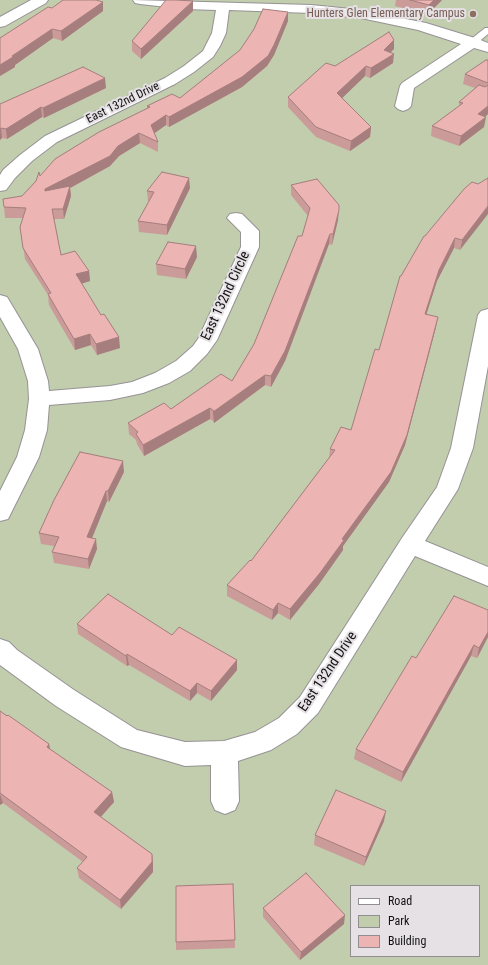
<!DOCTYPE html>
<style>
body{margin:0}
#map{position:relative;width:488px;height:965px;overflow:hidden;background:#e5e1e5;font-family:"Roboto Condensed",sans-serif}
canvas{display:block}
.legend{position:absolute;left:350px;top:885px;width:130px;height:72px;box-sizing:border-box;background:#e5e1e5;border:1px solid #918d90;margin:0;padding:5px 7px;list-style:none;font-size:12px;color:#121011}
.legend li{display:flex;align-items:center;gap:8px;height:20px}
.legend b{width:20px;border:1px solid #918d90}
</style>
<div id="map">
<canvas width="488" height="965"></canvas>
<ul class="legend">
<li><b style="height:5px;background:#fff"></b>Road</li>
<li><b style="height:11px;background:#c1cdad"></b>Park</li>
<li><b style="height:11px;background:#ecb4b3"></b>Building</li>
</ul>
</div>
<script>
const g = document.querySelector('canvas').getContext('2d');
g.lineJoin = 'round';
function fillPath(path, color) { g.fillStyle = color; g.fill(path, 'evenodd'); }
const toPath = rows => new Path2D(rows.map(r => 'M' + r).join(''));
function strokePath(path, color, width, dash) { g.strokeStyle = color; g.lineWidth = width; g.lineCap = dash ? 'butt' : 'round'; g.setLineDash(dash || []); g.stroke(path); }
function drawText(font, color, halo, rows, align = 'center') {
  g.font = font + ' "Roboto Condensed",sans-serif'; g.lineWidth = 4; g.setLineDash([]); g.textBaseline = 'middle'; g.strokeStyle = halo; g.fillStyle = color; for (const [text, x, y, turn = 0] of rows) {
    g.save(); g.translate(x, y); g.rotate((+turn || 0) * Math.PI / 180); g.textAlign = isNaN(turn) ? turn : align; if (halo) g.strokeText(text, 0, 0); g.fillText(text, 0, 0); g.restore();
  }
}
fillPath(toPath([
 [0,0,488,0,488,965,0,965],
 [351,886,479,886,479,956,351,956]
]), '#c1cdad');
const lane = toPath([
 [485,28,488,28,488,34,476,44,470,44,470,40,485,28]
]);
const street = toPath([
 [31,0,48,0,46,3,5,26,0,27,0,17,31,0],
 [133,0,311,5,361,10,426,23,478,39,488,43,488,52,474,48,414,88,411,106,408,109,403,111,398,109,395,106,400,86,402,83,461,44,418,30,361,18,311,13,229,10,226,33,220,46,213,57,194,72,175,84,57,142,32,161,15,178,6,190,0,191,0,175,3,170,20,155,45,136,165,78,184,66,203,51,212,33,216,10,185,9,140,4,135,3,133,0],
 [236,213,242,214,259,231,259,247,217,340,207,354,190,371,169,383,143,393,110,400,49,405,47,430,39,457,8,519,0,521,0,491,17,457,25,430,29,399,28,381,18,349,0,317,0,295,7,297,38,349,48,381,49,391,110,386,132,382,155,373,176,361,193,346,198,339,241,247,241,232,227,218,230,214,236,213],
 [488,309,488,366,473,448,458,489,425,541,488,567,488,586,415,556,318,713,297,734,271,750,238,761,239,801,235,810,225,814,215,810,211,801,211,765,185,766,121,747,56,706,0,665,0,639,9,642,17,650,74,690,137,730,185,742,224,741,255,732,279,718,300,697,402,538,437,487,451,448,478,315,481,311,488,309]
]);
strokePath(lane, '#969295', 2);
strokePath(street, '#969295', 2);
fillPath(lane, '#fff');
fillPath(street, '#fff');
fillPath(toPath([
 [396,0,442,0,428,14,395,6],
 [193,1,193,11,141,59,132,51,132,41],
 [103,2,103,11,62,41,53,38,15,65,15,67,0,76,0,38,52,8],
 [288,21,274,55,267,66,242,87,169,127,166,125,154,133,158,142,158,152,140,143,119,156,110,166,70,188,71,196,64,219,54,219,61,255,89,271,90,281,81,284,120,348,97,355,91,345,75,350,49,305,48,295,25,259,20,227,23,218,5,218,4,207,22,196,40,176,147,109,147,106,180,98],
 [394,49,391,52,393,63,370,78,365,76,342,98,371,127,370,137,350,151,316,137,288,107,288,97,335,66],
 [488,60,488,114,485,117,484,127,459,146,431,136,432,126,459,106,459,102,475,88,463,84,465,74],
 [106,88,44,118,42,117,7,139,2,138,0,140,0,104],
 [472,182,460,250,454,248,437,281,426,315,436,327,405,445,389,482,343,546,343,550,319,584,290,620,278,613,272,620,227,596,227,585,251,561,329,458,330,449,351,430,379,350,401,276,425,236],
 [291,185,338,220,332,245,329,244,285,361,271,387,265,385,214,423,213,421,210,419,144,456,137,444,136,440,129,434,128,423,171,409,232,381,254,344,302,236,308,216,291,195],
 [190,188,167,235,139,232,138,221,149,201,148,201,147,191],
 [197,257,186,279,157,275,156,264],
 [124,472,109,502,107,501,92,538,97,549,89,569,54,563,52,552,54,546,41,544,39,533],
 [77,624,172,635,237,660,237,670,211,701,197,693,190,701,129,665,127,666,78,634],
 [488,637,477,658,471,656,401,782,354,759,356,749,416,658],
 [0,711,49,744,50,749,112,792,114,802,101,817,152,854,153,864,153,872,121,909,79,878,77,868,83,862,3,803,0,805],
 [384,821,364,866,314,845,315,835],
 [233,884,235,948,176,950,176,942],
 [263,908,344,924,300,960,263,917]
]), '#cb9b9a');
fillPath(toPath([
 [434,0,442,0,428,14,429,5],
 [193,1,193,11,141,59,141,49],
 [103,2,103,11,62,41,61,31],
 [288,12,288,21,274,55,267,66,242,87,169,127,169,117],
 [52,29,53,38,15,65,15,67,0,76,0,65,12,56],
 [394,40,394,49,383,59,384,50],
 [394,54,393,63,370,78,371,68],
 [366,66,365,76,337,103,337,93],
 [105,78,106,88,44,118,43,108],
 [488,106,488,114,476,124,478,114],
 [41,107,42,117,7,139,6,129],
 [166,115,166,125,152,135,151,125],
 [486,117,484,127,459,146,461,136],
 [371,127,370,137,350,151,351,141],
 [1,128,2,138,0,140,0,129],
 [139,133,140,143,119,156,110,166,70,188,71,196,64,219,63,209,46,200,45,189,118,146],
 [189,178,190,188,167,235,167,225],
 [488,206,488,214,460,250,462,240],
 [339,210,338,220,332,245,333,234],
 [330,234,329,244,285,361,271,387,271,376],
 [455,238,454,248,437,281,423,325,425,314,439,270],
 [196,246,197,257,186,279,185,269],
 [89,271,90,281,77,285,76,274],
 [438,317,436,327,405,445,389,482,343,546,343,550,319,584,290,620,290,609,342,539],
 [90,334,91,345,75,350,74,339],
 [119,337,120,348,97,355,96,344],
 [265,375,265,385,214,423,213,412],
 [210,408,210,419,144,456,143,445],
 [123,461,124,472,109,502,108,491],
 [106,491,107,501,88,548,87,537],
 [96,539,97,549,89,569,88,559],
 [278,603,278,613,272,620,273,610],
 [488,632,488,637,477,658,479,648],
 [474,645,471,656,401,782,403,772],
 [127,654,129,665,127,666,126,656],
 [237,660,237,670,211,701,211,691],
 [197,683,197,693,190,701,190,691],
 [49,744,51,754,47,747],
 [112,792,114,802,96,822,94,812],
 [0,794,3,803,0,805],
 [386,811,384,821,364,866,366,857],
 [152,854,153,864,153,872,121,909,120,900],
 [345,915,344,924,300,960,301,952]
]), '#a57e7d');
const building = toPath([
 [63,0,96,0,103,2,61,31,52,29,12,56,13,57,0,65,0,38,48,7,52,8,63,0],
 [166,0,176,0,193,1,141,49,132,41,166,0],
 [410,0,434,0,429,5,410,0],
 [263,9,288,12,274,45,268,56,242,77,169,117,166,115,151,125,158,142,139,133,118,146,110,156,45,189,45,191,70,186,63,209,52,209,61,255,75,251,89,271,76,274,101,315,104,314,119,337,96,344,90,334,74,339,48,294,51,293,23,248,20,227,26,208,4,207,3,199,22,196,36,181,39,172,40,176,55,159,99,132,150,107,147,106,172,94,180,98,240,50,254,29,263,9],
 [389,32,394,40,384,50,394,54,371,68,366,66,337,93,371,127,351,141,316,127,288,97,326,63,335,66,389,32],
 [486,60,488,60,488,83,465,74,486,60],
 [83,67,105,78,43,108,41,107,6,129,1,128,0,129,0,104,83,67],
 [479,85,485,87,488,85,488,106,478,114,486,117,461,136,432,126,463,103,459,102,479,85],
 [162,172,189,178,167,225,138,221,154,192,147,191,162,172],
 [488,178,488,206,462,240,455,238,439,270,425,314,438,317,407,435,391,472,342,539,344,540,320,573,290,609,278,603,273,610,227,585,250,560,251,561,335,450,330,449,341,427,351,430,375,349,379,350,400,276,401,276,424,236,425,236,464,189,472,182,478,184,488,178],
 [317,179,339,205,339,210,333,234,330,234,285,351,271,376,265,375,213,412,214,411,210,408,143,445,136,434,138,432,128,423,164,403,171,409,221,374,232,381,254,344,298,236,302,236,310,208,291,185,317,179],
 [168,242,196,246,185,269,156,264,168,242],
 [80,452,123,461,108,491,106,491,87,537,96,539,88,559,52,552,59,537,39,533,54,500,80,452],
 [108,594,172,635,179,627,237,660,211,691,197,683,190,691,127,654,126,656,77,624,108,594],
 [454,596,488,610,488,632,479,648,474,645,403,772,356,749,412,656,416,658,454,596],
 [0,711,7,716,8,715,49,744,47,747,112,792,94,812,152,854,152,862,120,900,77,868,87,857,0,793,0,711],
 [336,790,386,811,366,857,315,835,336,790],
 [306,873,345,915,301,952,263,908,306,873],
 [233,884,235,940,176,942,176,886,233,884]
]);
fillPath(building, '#ecb4b3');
strokePath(building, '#a57e7d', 1);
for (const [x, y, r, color] of [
 [473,14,4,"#8d6e63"]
]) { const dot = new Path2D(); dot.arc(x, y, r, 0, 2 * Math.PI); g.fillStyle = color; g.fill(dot); strokePath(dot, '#e5e1e5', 1.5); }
drawText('12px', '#785e54', '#e5e1e5', [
 ["Hunters Glen Elementary Campus",465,14]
], 'right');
drawText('12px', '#121011', '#e5e1e5', [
 ["East 132nd Drive",123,103,-26]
]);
drawText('14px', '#121011', '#e5e1e5', [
 ["East 132nd Circle",226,296,-65],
 ["East 132nd Drive",328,672,-56]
]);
</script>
